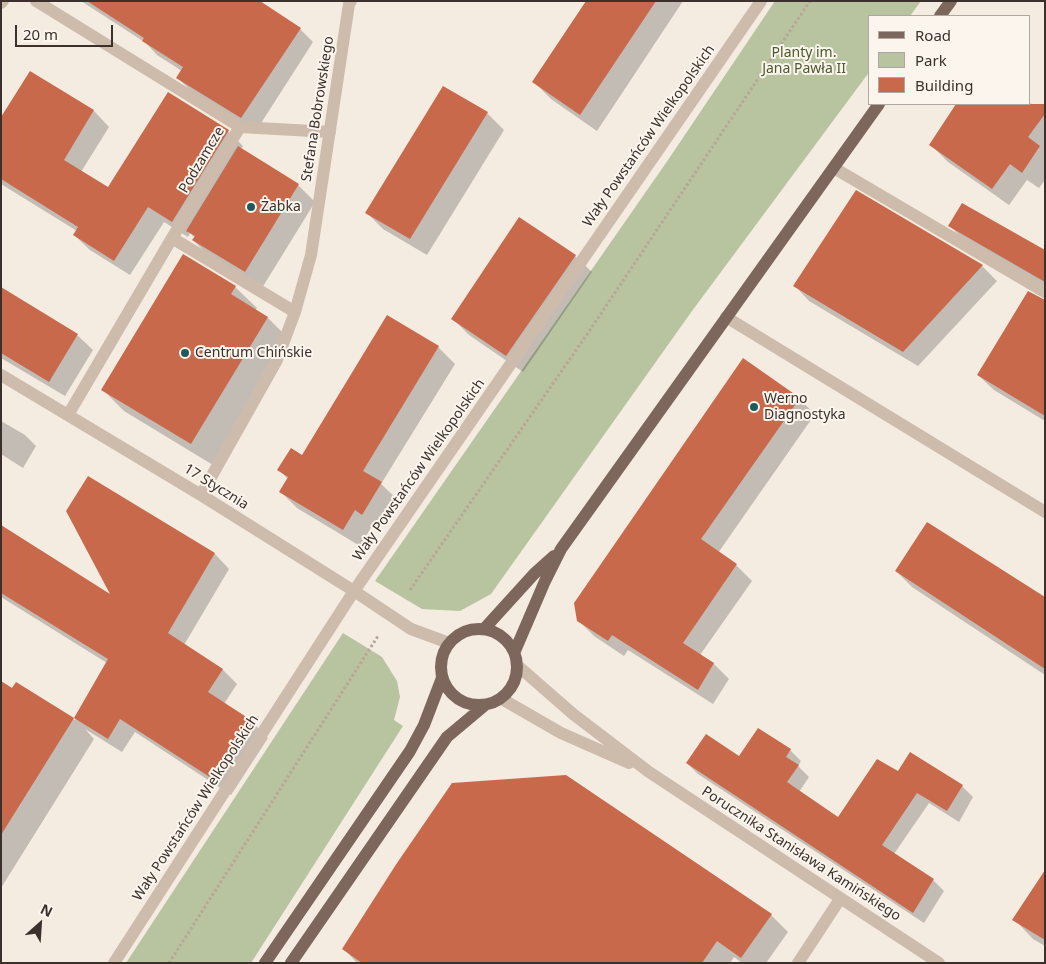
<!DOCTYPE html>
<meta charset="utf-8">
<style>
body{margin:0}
#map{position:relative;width:1046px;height:964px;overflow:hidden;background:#f4ebe1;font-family:"Noto Sans",sans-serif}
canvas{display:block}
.frame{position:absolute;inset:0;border:2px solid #3b302b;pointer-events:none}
.legend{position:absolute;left:868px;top:15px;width:162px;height:90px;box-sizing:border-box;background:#fbf5ee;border:1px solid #aea6a0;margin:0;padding:6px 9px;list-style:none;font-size:15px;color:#3b302b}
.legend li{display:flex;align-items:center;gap:10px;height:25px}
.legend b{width:25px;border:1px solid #aea6a0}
.north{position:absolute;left:15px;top:899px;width:50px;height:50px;-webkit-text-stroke:4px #fbf5ee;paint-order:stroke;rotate:26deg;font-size:14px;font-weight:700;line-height:20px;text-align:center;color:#3b302b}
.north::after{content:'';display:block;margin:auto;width:18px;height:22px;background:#3b302b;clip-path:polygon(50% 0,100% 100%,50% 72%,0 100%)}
.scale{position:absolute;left:15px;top:25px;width:98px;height:22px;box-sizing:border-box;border:2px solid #3b302b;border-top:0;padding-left:6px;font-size:15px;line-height:18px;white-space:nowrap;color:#3b302b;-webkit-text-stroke:4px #fbf5ee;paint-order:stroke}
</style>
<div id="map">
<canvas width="1046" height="964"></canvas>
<div class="frame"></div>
<ul class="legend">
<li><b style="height:6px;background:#7d675c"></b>Road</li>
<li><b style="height:14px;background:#b8c4a0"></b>Park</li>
<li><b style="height:14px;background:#c8694b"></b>Building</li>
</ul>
<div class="north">N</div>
<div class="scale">20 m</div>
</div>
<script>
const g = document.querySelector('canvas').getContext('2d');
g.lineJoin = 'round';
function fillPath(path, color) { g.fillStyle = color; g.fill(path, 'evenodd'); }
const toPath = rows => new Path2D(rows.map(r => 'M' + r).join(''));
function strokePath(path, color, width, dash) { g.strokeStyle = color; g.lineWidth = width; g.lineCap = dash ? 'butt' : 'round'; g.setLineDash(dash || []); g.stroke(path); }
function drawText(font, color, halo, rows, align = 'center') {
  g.font = font + ' "Noto Sans",sans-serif'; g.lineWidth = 4; g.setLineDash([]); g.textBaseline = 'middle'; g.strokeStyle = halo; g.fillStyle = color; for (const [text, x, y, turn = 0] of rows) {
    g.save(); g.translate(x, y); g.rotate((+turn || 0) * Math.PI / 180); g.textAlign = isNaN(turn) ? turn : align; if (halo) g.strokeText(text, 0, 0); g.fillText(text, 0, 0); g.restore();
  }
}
fillPath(toPath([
 [775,1,921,1,910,16,870,16,870,71,692,311,491,594,460,611,422,609,375,581,668,160],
 [343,633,382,657,397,681,400,697,394,720,403,726,251,963,126,963]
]), '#b8c4a0');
fillPath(toPath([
 [81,1,257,1,300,29,313,42,256,131,192,92,178,78,182,71,157,55,146,43],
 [588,1,683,1,597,131,551,99,534,82],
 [30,72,94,111,109,127,81,172,109,189,228,131,243,146,241,149,298,185,315,202,262,288,210,257,193,240,195,238,190,233,188,237,164,222,130,275,90,250,74,235,77,231,1,184,1,120],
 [1030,103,1045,114,1045,180,1039,188,1027,180,1009,205,948,162,931,145,958,104],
 [487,113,504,130,427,255,383,229,367,213],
 [857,192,982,266,997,281,918,366,809,301,795,286],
 [950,226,1045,252,1045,287,965,241],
 [184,256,235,287,257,308,255,311,268,318,289,339,213,465,124,411,103,390],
 [575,256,592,272,523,372,469,335,453,319],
 [1,288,77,335,93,350,65,396,1,358],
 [1045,301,1045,421,994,390,978,375],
 [388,316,438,347,455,364,381,484,398,500,379,530,372,526,360,546,297,508,281,492,288,479,279,470,303,456],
 [744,360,799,399,815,414,718,553,736,565,752,581,700,655,714,664,729,679,713,704,628,650,624,656,594,636,578,620],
 [1,421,25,435,36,446,23,468,1,454],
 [88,478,215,554,229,569,184,645,223,670,237,684,224,704,253,723,268,738,231,795,135,732,122,752,85,729,94,739,1,888,1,683,12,689,16,683,75,720,107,663,1,597,1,527,114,597],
 [896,571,1045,600,1045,675,912,587],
 [758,730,790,750,801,761,798,766,809,777,799,792,839,818,898,773,962,786,973,797,959,822,929,803,894,854,933,880,944,891,924,923,698,774,687,763,740,757],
 [1045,872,1045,946,1033,939,1014,919],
 [771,915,788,932,766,963,742,963,734,957,730,963,357,963,344,949]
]), '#0003');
fillPath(toPath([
 [87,1,260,1,301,28,241,118,176,78,183,67,142,41,144,38],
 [586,1,656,1,580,115,532,82],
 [30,71,94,110,64,160,108,187,168,92,229,130,172,222,148,207,114,261,73,235,78,227,1,179,1,117],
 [443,86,488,112,410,239,365,213],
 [956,104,1045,104,1045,114,1028,137,1040,146,1022,173,1010,164,992,189,929,145],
 [238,146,299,184,245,272,192,240,195,236,186,231],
 [856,190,983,265,903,352,793,286],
 [962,203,1045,250,1045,282,948,226],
 [519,217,576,255,506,356,451,319],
 [183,254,236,286,231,294,268,317,191,444,101,390],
 [1,287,78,334,49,382,1,353],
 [1028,291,1045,300,1045,416,977,375],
 [387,315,439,346,363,471,382,482,362,515,355,510,343,530,279,492,288,477,277,470,291,448,302,455],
 [743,358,800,398,701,539,737,564,683,643,714,663,698,690,612,635,608,641,577,621,574,603],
 [88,476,215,553,168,633,223,669,208,692,254,722,216,781,120,719,108,739,74,718,108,659,1,593,1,525,110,594,66,511],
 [927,522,1045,597,1045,669,895,571],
 [1,681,12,688,16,682,74,718,1,835],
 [758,728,791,749,786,757,799,765,787,782,838,817,877,759,898,771,910,752,963,785,947,811,917,793,882,845,934,879,913,913,686,763,706,734,739,756],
 [566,775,772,914,741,958,717,941,702,963,362,963,342,949,397,863,452,783],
 [1045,870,1045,940,1012,920]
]), '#c8694b');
strokePath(toPath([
 [410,590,590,330,810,1],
 [169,963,378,636]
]), '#b9a596', 3, [2.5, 2.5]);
strokePath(toPath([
 [36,1,240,127,172,238,68,415],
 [1,3,3,1],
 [240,127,330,132],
 [834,168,1045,292],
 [172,238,295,312],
 [726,317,1045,512],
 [1,375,201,495,354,591,411,629,449,643],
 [201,495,277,360,295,312,311,255,349,4,351,1],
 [518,666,573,714,649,772,939,963],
 [502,699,561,733,629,763],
 [114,963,354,591,761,1],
 [798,963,840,899]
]), '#cdbbac', 12);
strokePath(toPath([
 [940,16,951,1],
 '441 667a38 38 0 1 1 76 0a38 38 0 1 1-76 0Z',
 [484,629,534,574,554,556],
 [515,651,545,581,561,549,879,104],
 [265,963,410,751,424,725,442,678],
 [291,963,447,737,484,706]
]), '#7d675c', 12);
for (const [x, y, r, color] of [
 [251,207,5,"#1f5a5e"],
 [185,353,5,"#1f5a5e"],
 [754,407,5,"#1f5a5e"]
]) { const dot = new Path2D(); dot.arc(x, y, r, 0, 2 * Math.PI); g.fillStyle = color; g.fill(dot); strokePath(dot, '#fbf5ee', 2); }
drawText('14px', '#4a5a2e', '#fbf5ee', [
 ["Planty im.",804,53],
 ["Jana Pawła II",804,69]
]);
drawText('14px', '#3b302b', '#fbf5ee', [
 ["Stefana Bobrowskiego",318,109,-81],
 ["Wały Powstańców Wielkopolskich",649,136,-55],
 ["Podzamcze",202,160,-59],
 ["Wały Powstańców Wielkopolskich",419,470,-55],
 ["17 Stycznia",216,487,32],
 ["Wały Powstańców Wielkopolskich",196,808,-57],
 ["Porucznika Stanisława Kamińskiego",801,854,33]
]);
drawText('14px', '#3b302b', '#fbf5ee', [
 ["Żabka",261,207],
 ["Centrum Chińskie",195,353],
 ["Werno",764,399],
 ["Diagnostyka",764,415]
], 'left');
</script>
